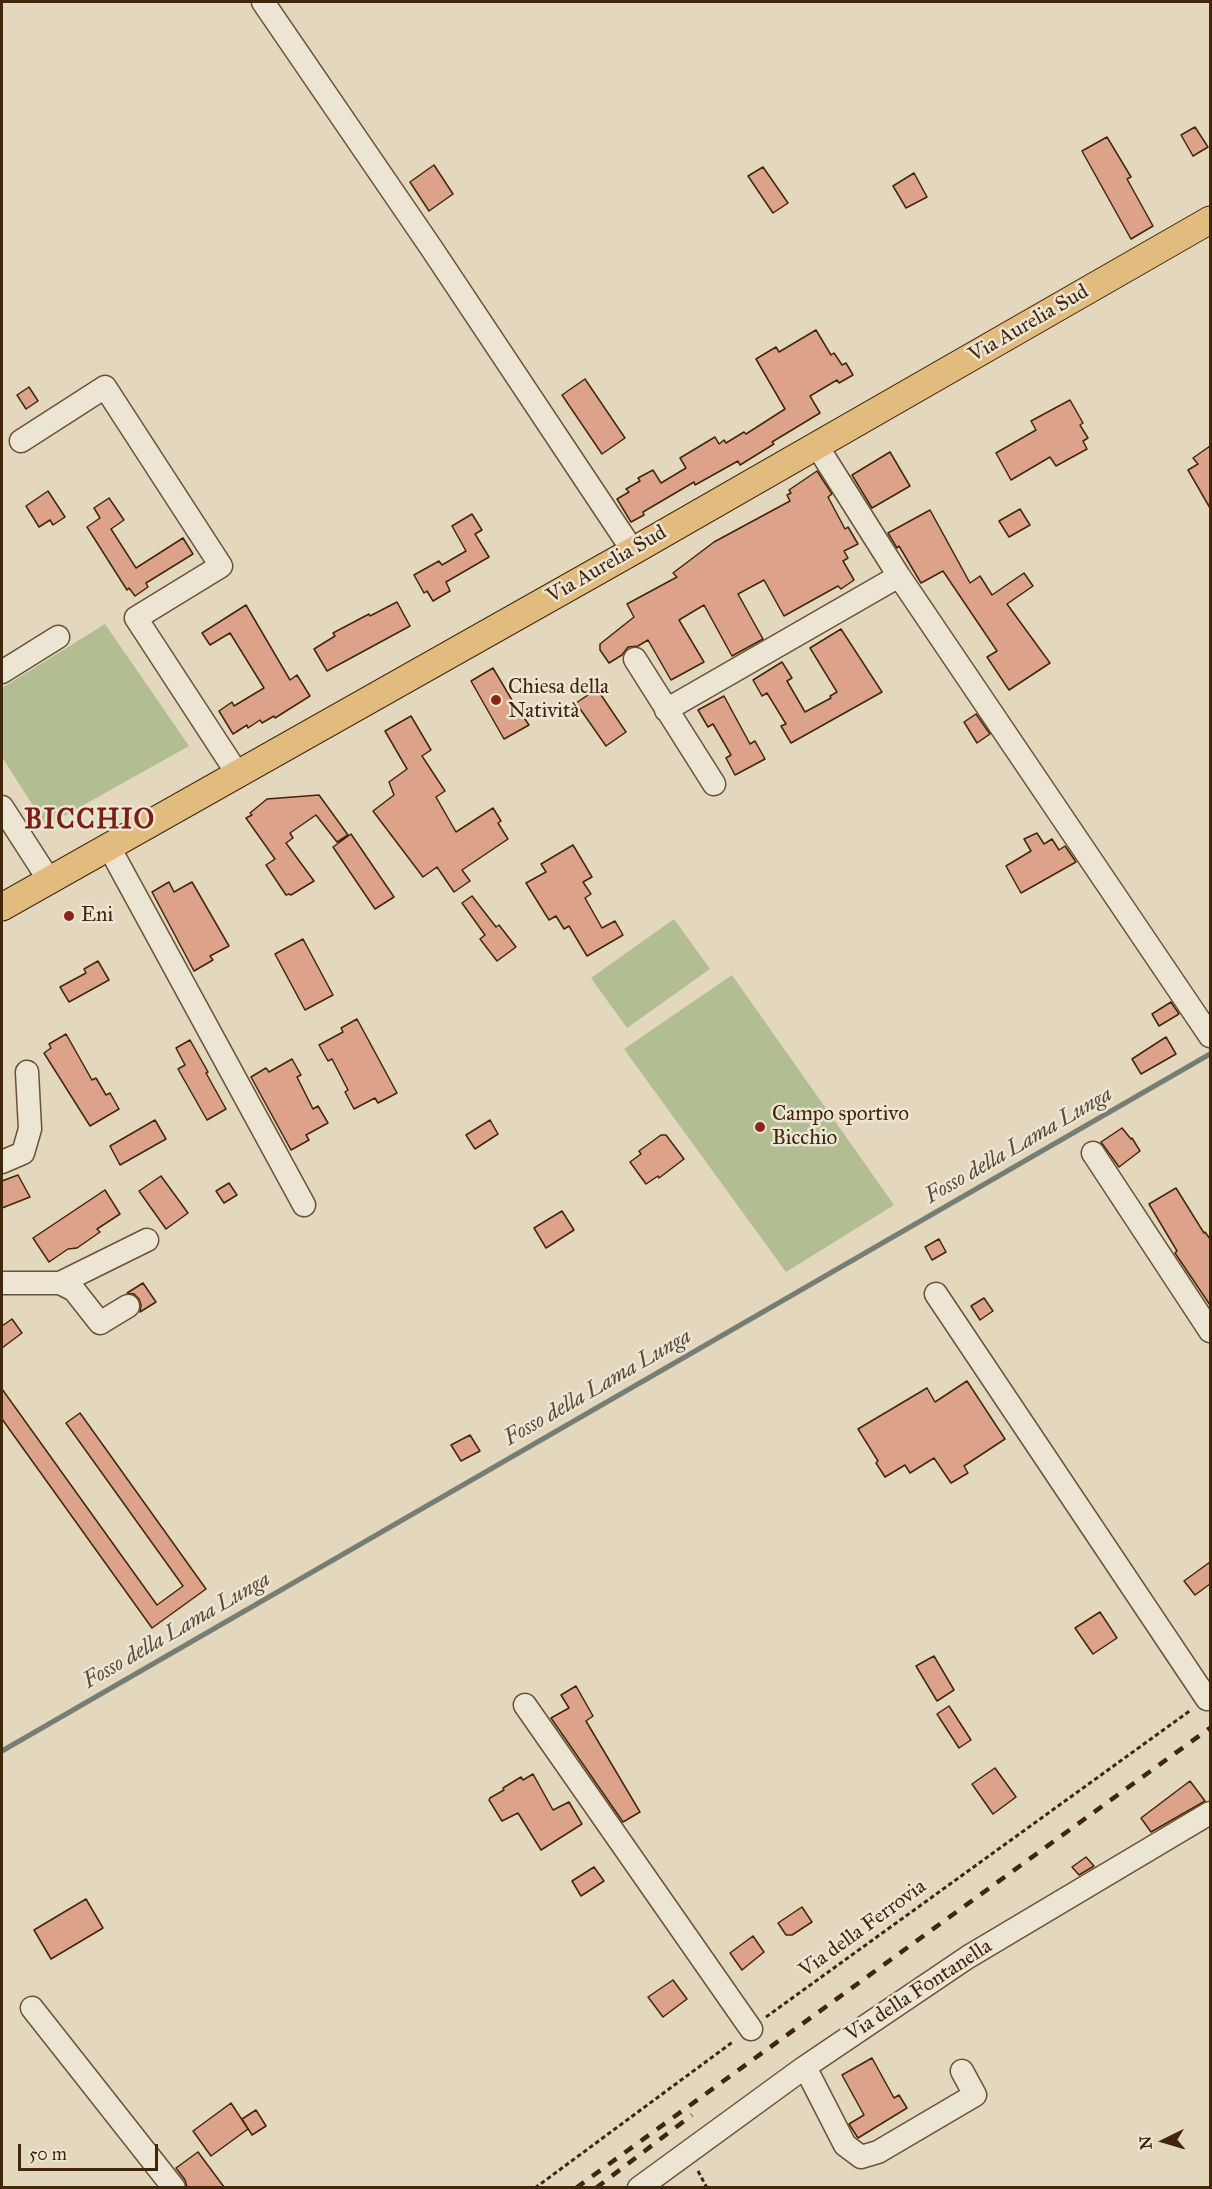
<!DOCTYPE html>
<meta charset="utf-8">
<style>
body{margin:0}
#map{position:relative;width:1212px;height:2189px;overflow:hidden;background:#e3d7bd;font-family:"IM FELL Great Primer",serif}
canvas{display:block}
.frame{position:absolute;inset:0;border:3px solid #412609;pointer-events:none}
.north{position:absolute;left:1134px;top:2111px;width:60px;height:60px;-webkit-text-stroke:4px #ede5d4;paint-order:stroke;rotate:265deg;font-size:16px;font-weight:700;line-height:24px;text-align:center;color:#412609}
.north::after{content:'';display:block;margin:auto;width:21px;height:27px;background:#412609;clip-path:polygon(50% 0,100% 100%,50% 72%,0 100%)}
.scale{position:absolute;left:18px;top:2144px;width:140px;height:27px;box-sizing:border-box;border:3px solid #412609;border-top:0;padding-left:8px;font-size:18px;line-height:21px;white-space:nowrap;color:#412609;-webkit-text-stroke:4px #ede5d4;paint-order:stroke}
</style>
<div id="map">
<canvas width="1212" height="2189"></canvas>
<div class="frame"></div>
<div class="north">N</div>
<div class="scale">50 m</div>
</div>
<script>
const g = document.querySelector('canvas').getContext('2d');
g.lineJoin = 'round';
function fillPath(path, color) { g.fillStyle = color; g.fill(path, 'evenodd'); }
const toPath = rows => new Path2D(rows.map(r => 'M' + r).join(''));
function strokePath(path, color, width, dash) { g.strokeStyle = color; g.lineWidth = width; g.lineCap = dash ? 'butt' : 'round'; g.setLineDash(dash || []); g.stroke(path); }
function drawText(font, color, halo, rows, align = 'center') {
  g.font = font + ' "IM FELL Great Primer",serif'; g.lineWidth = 5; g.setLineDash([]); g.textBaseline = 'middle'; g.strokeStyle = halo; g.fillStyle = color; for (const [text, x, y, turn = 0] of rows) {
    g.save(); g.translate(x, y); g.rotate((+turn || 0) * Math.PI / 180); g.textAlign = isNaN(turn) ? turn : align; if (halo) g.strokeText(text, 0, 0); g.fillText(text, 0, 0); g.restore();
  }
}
fillPath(toPath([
 [105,624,189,746,46,826,2,757,2,688],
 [674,919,710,969,627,1028,591,978],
 [732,975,894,1205,786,1272,624,1049]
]), '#b2be92');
strokePath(toPath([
 [2,1751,1210,1054]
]), '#767d74', 5);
const building = toPath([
 [1195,127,1208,147,1193,156,1181,135,1195,127],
 [1107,137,1131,177,1127,179,1153,226,1131,239,1082,151,1107,137],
 [434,165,453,194,429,211,410,182,434,165],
 [763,167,788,203,773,213,748,176,763,167],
 [914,173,927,197,906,208,893,186,914,173],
 [816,330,831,355,834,353,842,365,846,363,853,375,839,383,837,380,810,396,820,413,772,442,774,444,740,465,738,461,695,485,694,482,643,512,644,515,631,522,617,499,629,492,626,489,640,481,638,478,653,470,661,483,686,468,680,458,715,437,719,444,724,440,726,443,744,432,746,434,785,409,756,359,776,347,779,352,816,330],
 [585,379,625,438,602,454,562,395,585,379],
 [29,387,38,401,26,409,17,395,29,387],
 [1070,400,1083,423,1080,425,1088,438,1083,441,1087,449,1056,466,1050,457,1011,480,996,453,1036,430,1031,421,1070,400],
 [1210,446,1210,508,1188,470,1198,464,1193,458,1210,446],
 [890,452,910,486,872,508,852,475,890,452],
 [817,471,832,494,828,497,845,529,848,527,858,544,844,551,848,558,843,561,854,580,841,589,838,586,784,616,764,580,738,594,763,639,732,656,704,605,679,620,704,662,671,680,648,640,638,646,628,647,622,655,609,663,600,650,600,644,634,617,627,604,677,577,673,573,714,542,790,501,787,495,791,493,789,490,817,471],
 [48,491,65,517,53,525,50,520,39,527,26,506,48,491],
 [109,498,124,520,111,529,136,568,183,538,193,554,146,583,148,587,135,596,129,588,127,590,87,527,100,518,94,508,109,498],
 [1020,509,1030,525,1009,537,999,521,1020,509],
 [930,510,970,583,980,576,992,595,1024,573,1033,586,1007,604,1050,663,1009,690,987,657,997,651,943,571,921,583,899,546,897,548,888,533,930,510],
 [472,514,482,530,475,534,489,557,446,582,450,591,433,601,427,591,424,593,414,575,439,561,442,565,466,551,452,526,472,514],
 [397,602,410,626,327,671,314,649,335,636,333,633,369,614,370,616,397,602],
 [246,605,290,680,297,675,310,696,275,718,274,716,262,723,260,720,248,728,247,725,233,734,219,711,232,702,234,706,264,688,230,633,210,645,202,633,246,605],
 [841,629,882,692,791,743,781,726,786,724,767,693,762,696,753,680,782,662,792,678,787,681,805,712,831,698,830,696,837,692,810,648,841,629],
 [493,668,519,712,520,712,529,725,504,739,471,681,493,668],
 [597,689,626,732,606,746,576,703,597,689],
 [724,696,750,744,755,741,765,759,735,775,726,758,731,755,713,724,708,727,698,710,724,696],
 [976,714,990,734,977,743,964,722,976,714],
 [411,716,431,750,422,756,445,791,436,797,456,832,493,808,501,821,498,823,508,839,462,870,470,881,454,892,437,867,423,877,373,811,394,795,389,782,407,769,385,731,411,716],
 [319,795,348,835,337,842,316,815,290,833,293,838,286,843,314,881,291,895,289,894,286,895,266,865,275,859,246,818,252,815,250,813,267,799,319,795],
 [1037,833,1044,844,1052,839,1059,850,1065,846,1076,862,1021,893,1006,866,1031,851,1024,839,1037,833],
 [351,834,394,897,375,909,333,847,351,834],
 [573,845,592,877,583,882,591,894,585,898,602,928,615,921,623,935,587,956,569,926,564,929,556,916,549,920,526,883,546,872,541,864,573,845],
 [169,882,174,892,192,882,229,946,210,956,213,960,194,971,152,892,169,882],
 [472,896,496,927,499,925,516,947,497,961,480,939,485,935,462,903,472,896],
 [303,939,333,995,305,1010,275,954,303,939],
 [98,961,109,980,69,1002,60,987,86,973,84,969,98,961],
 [1171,1002,1179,1014,1159,1026,1152,1014,1171,1002],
 [357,1019,397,1093,378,1103,375,1098,354,1109,345,1092,348,1090,332,1059,328,1061,319,1045,343,1032,341,1028,357,1019],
 [66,1034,92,1080,96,1078,106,1095,110,1093,119,1109,90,1126,44,1053,51,1048,49,1044,66,1034],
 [1166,1037,1176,1054,1141,1074,1132,1059,1166,1037],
 [190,1040,208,1072,206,1073,226,1109,207,1120,178,1069,185,1065,176,1048,190,1040],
 [292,1059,301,1075,297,1077,313,1109,318,1106,328,1123,306,1135,309,1140,291,1150,251,1077,266,1068,269,1072,292,1059],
 [155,1120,166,1139,120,1165,110,1146,155,1120],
 [490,1120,498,1134,475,1149,466,1135,490,1120],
 [1122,1128,1131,1139,1132,1138,1140,1151,1119,1167,1101,1142,1122,1128],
 [661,1135,666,1135,684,1159,659,1178,658,1176,646,1184,630,1162,641,1154,639,1151,661,1135],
 [18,1175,30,1197,2,1208,2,1181,18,1175],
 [161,1176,188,1213,166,1229,139,1191,161,1176],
 [229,1183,237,1195,224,1203,216,1191,229,1183],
 [1176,1188,1204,1233,1205,1232,1210,1239,1210,1305,1175,1253,1177,1251,1149,1204,1176,1188],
 [105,1190,120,1214,97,1229,100,1232,77,1248,68,1249,49,1262,33,1238,105,1190],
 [562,1211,574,1230,546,1248,534,1228,562,1211],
 [939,1239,946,1252,932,1260,925,1247,939,1239],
 [143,1283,156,1302,140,1312,141,1305,139,1299,134,1294,127,1293,143,1283],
 [984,1298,993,1311,980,1320,971,1306,984,1298],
 [12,1319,22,1333,2,1348,2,1326,12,1319],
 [967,1381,1005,1439,964,1466,968,1473,951,1483,934,1458,910,1473,905,1465,885,1477,876,1463,878,1461,858,1429,927,1388,935,1402,967,1381],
 [2,1389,157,1605,183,1586,66,1423,80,1413,206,1589,152,1628,2,1419,2,1389],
 [470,1435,480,1451,461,1461,451,1445,470,1435],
 [1210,1562,1210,1584,1195,1595,1184,1581,1210,1562],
 [1100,1612,1117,1638,1093,1654,1075,1628,1100,1612],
 [934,1656,954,1690,937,1701,916,1666,934,1656],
 [576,1686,593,1716,586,1721,640,1812,623,1822,551,1718,569,1708,561,1695,576,1686],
 [949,1706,971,1740,959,1748,937,1714,949,1706],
 [995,1768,1016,1797,993,1814,972,1784,995,1768],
 [533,1774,553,1810,569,1802,582,1824,541,1850,518,1813,502,1821,489,1800,490,1798,504,1790,503,1788,521,1777,523,1780,533,1774],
 [1190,1781,1205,1801,1151,1832,1141,1818,1190,1781],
 [1086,1857,1094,1866,1079,1875,1072,1867,1086,1857],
 [594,1867,604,1881,581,1896,572,1881,594,1867],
 [86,1899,103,1928,51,1959,34,1930,86,1899],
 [802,1907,812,1922,792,1935,786,1935,778,1923,802,1907],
 [753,1936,764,1952,742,1970,730,1953,753,1936],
 [673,1980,687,1999,663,2017,648,1997,673,1980],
 [872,2058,894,2098,899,2095,907,2108,858,2138,849,2124,864,2115,842,2075,872,2058],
 [231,2103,248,2129,211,2156,193,2131,231,2103],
 [256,2110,266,2126,252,2135,242,2119,256,2110],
 [198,2152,224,2187,187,2187,185,2180,176,2168,198,2152]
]);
fillPath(building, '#dda38a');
strokePath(building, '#412609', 1.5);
const minor = toPath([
 [263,2,432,249,633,551],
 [21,441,105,387,221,566,136,618,237,773],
 [899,576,1210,1036],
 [635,659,714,784],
 [2,672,58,637],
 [666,710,899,576,817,446],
 [2,807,49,880],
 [109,847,304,1205],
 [1093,1153,1210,1331],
 [2,1162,23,1153,30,1129,27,1072],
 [2,1283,60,1283,147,1240],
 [60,1283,74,1290,100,1323,128,1306],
 [936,1294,1207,1699],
 [525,1705,751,2029],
 [32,2008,174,2188],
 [805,2067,845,2145,861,2157,878,2152,975,2095,962,2071],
 [639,2188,805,2067,968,1957,1210,1813]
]);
const major = toPath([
 [2,907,633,551,1210,220]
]);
strokePath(minor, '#6a5236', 25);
strokePath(major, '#412609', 29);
strokePath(toPath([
 [766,2017,1191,1710],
 [698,2171,707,2188],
 [535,2188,734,2041]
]), '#412609', 3, [4.5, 3]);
strokePath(minor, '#ede5d4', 22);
strokePath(major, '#e2bc7e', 27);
strokePath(toPath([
 [576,2188,1210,1728],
 [596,2188,692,2115]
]), '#412609', 4.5, [10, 10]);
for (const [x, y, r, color] of [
 [496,700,6,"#8f2418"],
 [69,916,6,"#8f2418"],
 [760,1127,6,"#8f2418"]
]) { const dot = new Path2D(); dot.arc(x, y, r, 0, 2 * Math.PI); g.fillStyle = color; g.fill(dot); strokePath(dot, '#ede5d4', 2); }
drawText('21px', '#412609', '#ede5d4', [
 ["Via Aurelia Sud",1029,324,-30],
 ["Via Aurelia Sud",607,565,-30],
 ["Via della Ferrovia",863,1929,-36],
 ["Via della Fontanella",919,1991,-33]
]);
drawText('21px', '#412609', '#ede5d4', [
 ["Chiesa della",508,688],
 ["Natività",508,712],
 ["Eni",81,916],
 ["Campo sportivo",772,1115],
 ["Bicchio",772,1139]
], 'left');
drawText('italic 22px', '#574a36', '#ede5d4', [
 ["Fosso della Lama Lunga",1019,1146,-30],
 ["Fosso della Lama Lunga",598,1388,-30],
 ["Fosso della Lama Lunga",177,1631,-30]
]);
g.letterSpacing = '1.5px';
drawText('bold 27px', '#7a1f14', '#ede5d4', [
 ["BICCHIO",90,821]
]);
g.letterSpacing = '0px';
</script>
